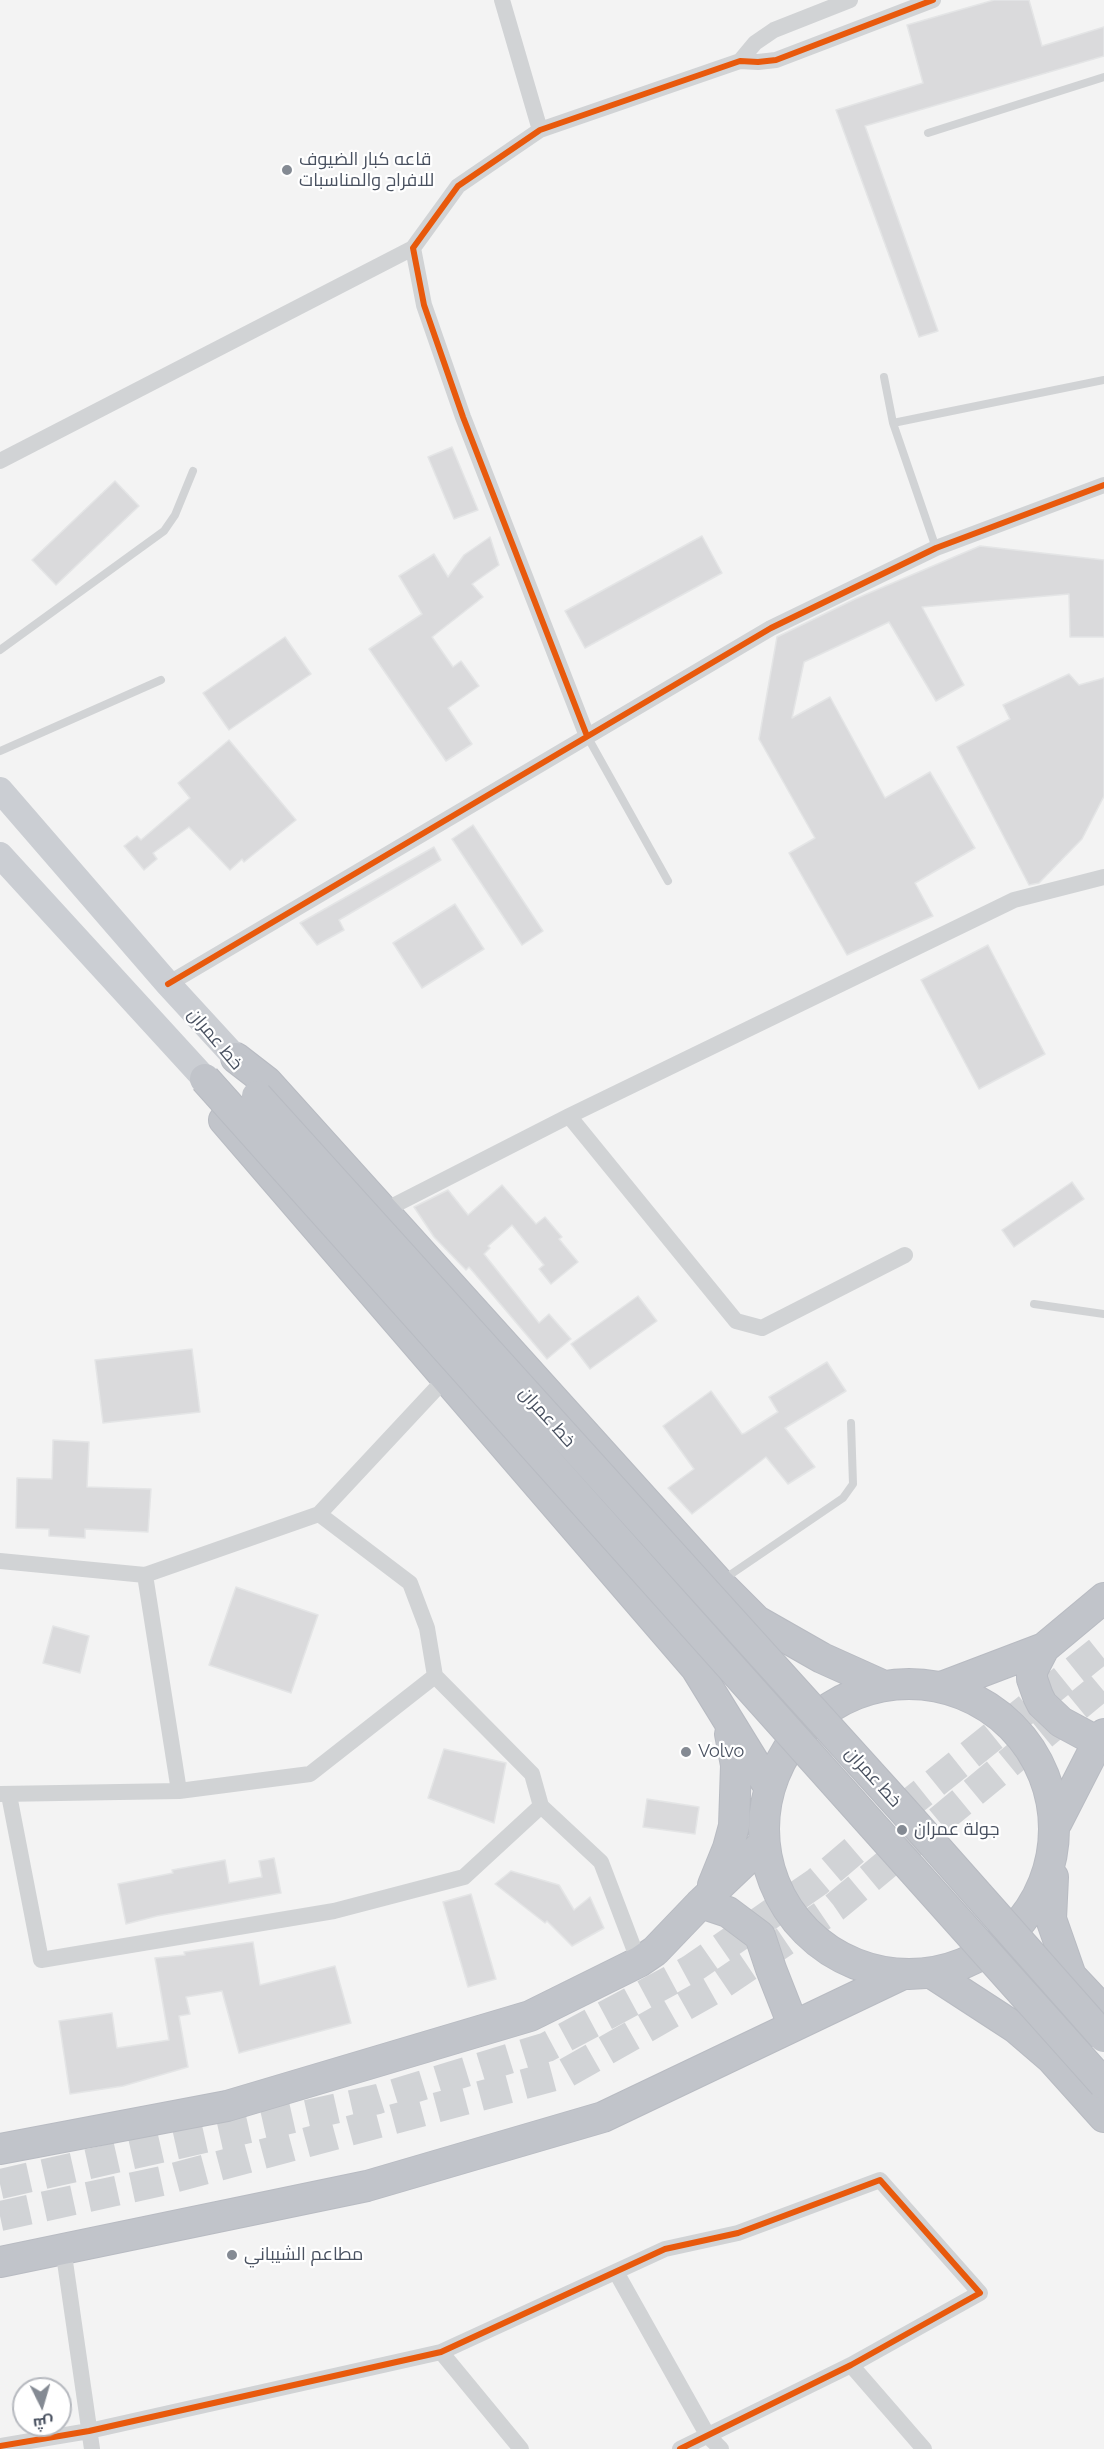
<!DOCTYPE html>
<meta charset="utf-8">
<style>
body{margin:0}
#map{position:relative;width:1104px;height:2449px;overflow:hidden;background:#f3f3f3;font-family:Raleway,Cairo,sans-serif}
canvas{display:block}
.north{position:absolute;left:12px;top:2377px;width:60px;height:60px;box-sizing:border-box;background:#fff;border:2px solid #b6b9bf;border-radius:50%;rotate:175deg;font-size:16px;font-weight:700;line-height:24px;text-align:center;color:#495160}
.north::after{content:'';display:block;margin:auto;width:21px;height:27px;background:#848a93;clip-path:polygon(50% 0,100% 100%,50% 72%,0 100%)}
</style>
<div id="map">
<canvas width="1104" height="2449"></canvas>
<div class="north">ش</div>
</div>
<script>
const g = document.querySelector('canvas').getContext('2d');
g.lineJoin = 'round';
function fillPath(path, color) { g.fillStyle = color; g.fill(path, 'evenodd'); }
const toPath = rows => new Path2D(rows.map(r => 'M' + r).join(''));
function strokePath(path, color, width, dash) { g.strokeStyle = color; g.lineWidth = width; g.lineCap = dash ? 'butt' : 'round'; g.setLineDash(dash || []); g.stroke(path); }
function drawText(font, color, halo, rows, align = 'center') {
  g.font = font + ' Raleway,Cairo,sans-serif'; g.lineWidth = 4.5; g.setLineDash([]); g.textBaseline = 'middle'; g.strokeStyle = halo; g.fillStyle = color; for (const [text, x, y, turn = 0] of rows) {
    g.save(); g.translate(x, y); g.rotate((+turn || 0) * Math.PI / 180); g.textAlign = isNaN(turn) ? turn : align; if (halo) g.strokeText(text, 0, 0); g.fillText(text, 0, 0); g.restore();
  }
}
const building = toPath([
 [994,0,1029,0,1042,46,1104,27,1104,56,865,126,938,331,919,337,836,110,923,83,907,25,994,0],
 [452,447,478,510,454,519,428,457,452,447],
 [115,481,139,506,56,585,32,560,115,481],
 [702,536,722,573,585,648,565,611,702,536],
 [490,537,499,565,472,584,483,597,432,637,453,667,461,661,479,686,448,708,472,744,446,761,369,649,422,614,399,576,434,554,448,577,464,555,490,537],
 [980,546,1104,560,1104,637,1070,637,1069,594,922,607,964,685,936,701,889,622,804,662,792,718,830,697,885,798,930,772,975,848,915,883,933,916,847,955,789,853,815,838,759,739,777,637,855,599,980,546],
 [285,637,311,674,229,730,203,693,285,637],
 [1069,674,1079,685,1104,678,1104,796,1082,839,1039,883,1029,885,957,747,1010,719,1003,705,1069,674],
 [229,740,296,820,244,862,242,859,230,870,189,827,153,853,157,859,144,870,124,846,137,836,141,840,190,798,178,783,229,740],
 [473,825,543,931,522,945,452,839,473,825],
 [434,847,441,860,339,920,344,930,317,945,300,923,434,847],
 [455,904,484,949,422,988,393,943,455,904],
 [988,945,1045,1054,979,1089,921,980,988,945],
 [1072,1182,1084,1199,1014,1247,1002,1230,1072,1182],
 [502,1185,536,1224,545,1217,562,1237,559,1239,578,1262,551,1284,539,1269,544,1265,512,1225,488,1246,490,1248,484,1254,539,1323,549,1314,571,1339,547,1359,469,1267,466,1270,434,1237,414,1207,448,1190,468,1215,502,1185],
 [638,1296,657,1321,590,1369,571,1344,638,1296],
 [192,1349,200,1412,103,1423,95,1360,192,1349],
 [827,1362,846,1391,785,1428,815,1467,788,1484,766,1457,692,1514,668,1488,694,1469,663,1426,711,1391,742,1434,745,1433,778,1412,769,1397,827,1362],
 [53,1440,89,1442,87,1487,151,1489,148,1532,85,1529,85,1538,49,1536,49,1529,16,1528,17,1478,52,1479,53,1440],
 [236,1587,318,1615,291,1693,209,1665,236,1587],
 [53,1626,89,1636,80,1673,43,1663,53,1626],
 [444,1749,506,1763,494,1823,428,1798,444,1749],
 [647,1799,699,1807,695,1834,643,1827,647,1799],
 [274,1858,281,1893,157,1916,126,1924,118,1884,173,1873,172,1870,225,1860,229,1883,262,1877,259,1861,274,1858],
 [511,1871,559,1885,574,1910,590,1897,604,1928,572,1946,547,1921,545,1923,495,1884,511,1871],
 [471,1894,496,1979,468,1987,443,1902,471,1894],
 [253,1942,260,1985,335,1966,351,2023,239,2053,222,1991,186,1997,190,2014,179,2016,188,2067,123,2086,70,2094,59,2021,112,2013,117,2048,169,2040,155,1958,185,1955,184,1952,253,1942]
]);
fillPath(building, '#dadadc');
strokePath(building, '#e4e5e6', 1.5);
strokePath(toPath([
 [0,2184,378,2099,547,2047,690,1970,817,1882,905,1807,1104,1647],
 [0,2216,162,2181,566,2073,716,1988,835,1907,1104,1684]
]), '#d1d3d6', 30, [30, 15]);
const highway = toPath([
 [236,1058,267,1082,719,1583,757,1621,822,1658,882,1685],
 [224,1120,696,1668,768,1785],
 [1044,1648,1032,1671,1032,1679,1038,1696,1042,1704,1061,1722,1098,1742],
 '764 1829a145 145 0 1 1 290 0a145 145 0 1 1-290 0Z',
 [944,1686,1044,1648,1104,1598],
 [1057,1822,1098,1742,1104,1734],
 [1053,1877,1051,1919,1071,1976,1104,2011],
 [713,1885,728,1848,734,1826,736,1765,730,1734],
 [701,1903,728,1912,760,1936,771,1969,793,2025],
 [933,1974,1016,2028,1051,2058,1104,2117],
 [0,2149,227,2106,530,2016,639,1962,655,1951,701,1903,762,1845],
 [0,2262,367,2186,603,2117,901,1975]
]);
strokePath(highway, '#b8bbc2', 32);
strokePath(toPath([
 [928,133,1104,77],
 [884,377,893,423,936,548],
 [893,423,1104,380],
 [0,650,164,531,175,515,193,471],
 [587,736,668,881],
 [0,751,161,680],
 [1034,1304,1104,1314],
 [724,1579,843,1498,853,1484,851,1423]
]), '#d1d3d5', 8);
strokePath(toPath([
 [502,0,540,130],
 [740,61,755,43,774,30,850,0],
 [0,461,413,248],
 [587,736,463,417,424,305,413,248,458,186,540,130,740,61,758,62,776,60,933,0],
 [168,984,771,628,936,548,1104,485],
 [569,1116,736,1321,762,1328,905,1255],
 [383,1211,569,1116,1014,900,1104,877],
 [319,1514,410,1583,427,1628,435,1676],
 [0,1561,145,1575,319,1514,445,1379],
 [145,1575,179,1791],
 [0,1794,179,1791,310,1774,435,1676,532,1774,541,1806,601,1862,639,1962],
 [9,1795,41,1960,334,1911,464,1877,541,1806],
 [63,2248,92,2449],
 [616,2272,708,2436,721,2449],
 [441,2352,521,2449],
 [851,2365,924,2449],
 [0,2446,89,2431,441,2352,665,2249,738,2233,880,2180,980,2293,851,2365,680,2449]
]), '#d1d3d5', 16);
strokePath(toPath([
 [0,790,168,984,236,1058],
 [0,855,205,1079]
]), '#cbced3', 26);
strokePath(highway, '#c1c4ca', 30);
const highwayBridge = toPath([
 [205,1079,1104,2084],
 [257,1096,902,1809,1104,2037]
]);
strokePath(highwayBridge, '#b8bbc2', 32, []);
strokePath(highwayBridge, '#c1c4ca', 30);
strokePath(toPath([
 [587,736,463,417,424,305,413,248,458,186,540,130,740,61,758,62,776,60,933,0],
 [168,984,771,628,936,548,1104,485],
 [0,2446,89,2431,441,2352,665,2249,738,2233,880,2180,980,2293,851,2365,680,2449]
]), '#e8590c', 6);
for (const [x, y, r, color] of [
 [287,170,6,"#848a93"],
 [686,1752,6,"#848a93"],
 [902,1830,6,"#848a93"],
 [232,2255,6,"#848a93"]
]) { const dot = new Path2D(); dot.arc(x, y, r, 0, 2 * Math.PI); g.fillStyle = color; g.fill(dot); strokePath(dot, '#fff', 2); }
drawText('18px', '#495160', '#fff', [
 ["قاعه كبار الضيوف",299,160],
 ["للافراح والمناسبات",299,181],
 ["Volvo",698,1752],
 ["جولة عمران",914,1830],
 ["مطاعم الشيباني",244,2255]
], 'left');
drawText('18px', '#495160', '#fff', [
 ["خط عمران",215,1039,50],
 ["خط عمران",547,1417,48],
 ["خط عمران",873,1777,48]
]);
</script>
